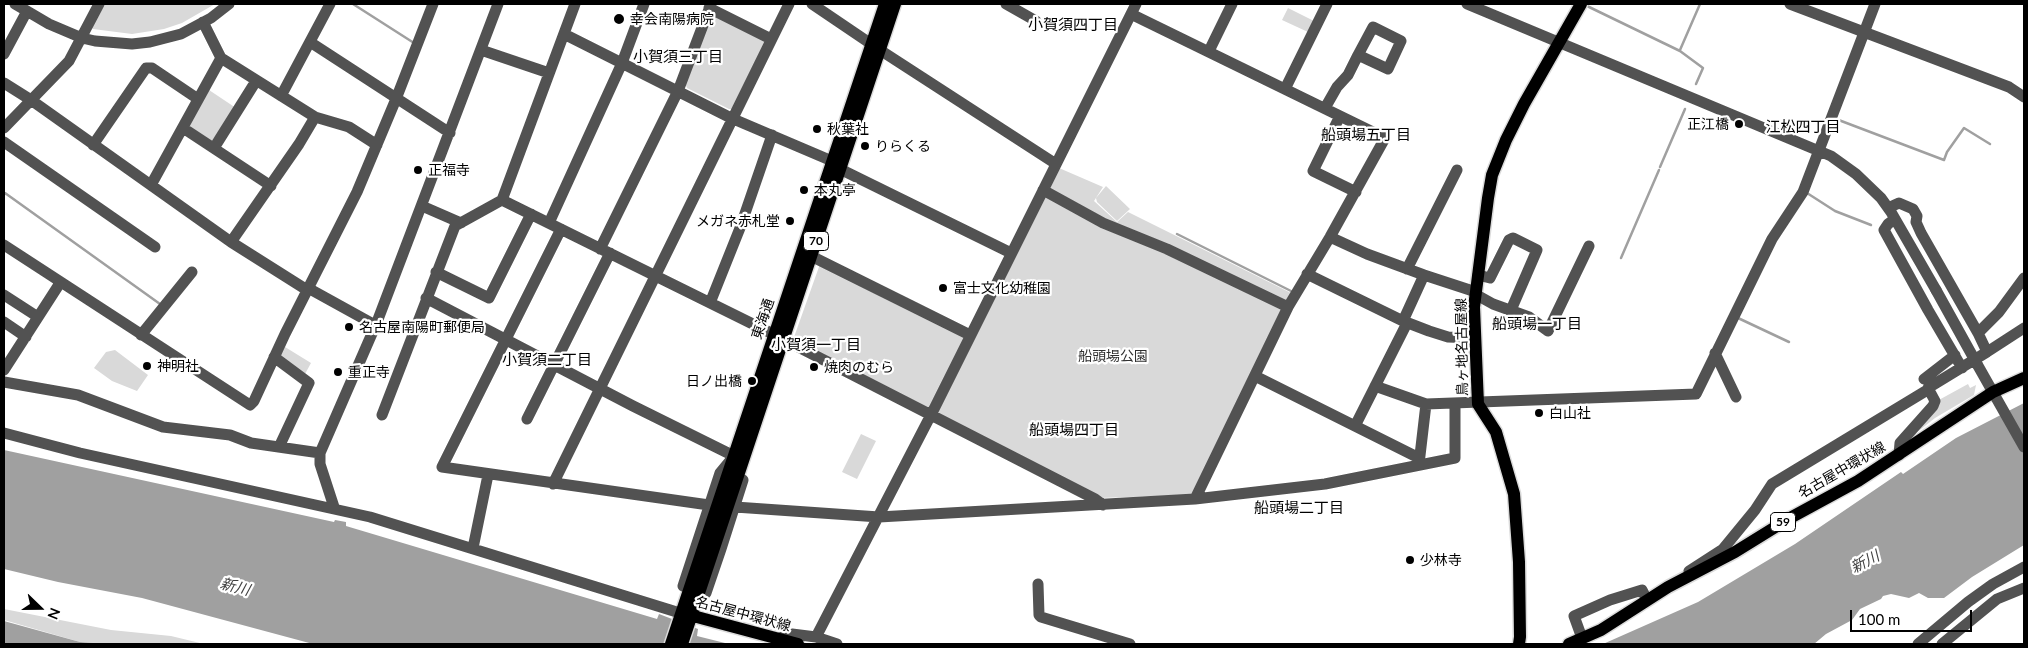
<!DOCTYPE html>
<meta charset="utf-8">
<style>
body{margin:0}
#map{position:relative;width:2028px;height:648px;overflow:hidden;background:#fff;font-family:Lato,sans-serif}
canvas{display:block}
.frame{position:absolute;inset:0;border:5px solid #000;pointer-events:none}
.north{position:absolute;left:15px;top:583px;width:50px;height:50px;-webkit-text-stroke:4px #fff;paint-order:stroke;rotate:112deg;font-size:14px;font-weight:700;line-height:20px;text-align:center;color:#000}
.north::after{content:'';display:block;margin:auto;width:18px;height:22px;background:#000;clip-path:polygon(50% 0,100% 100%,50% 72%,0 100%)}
.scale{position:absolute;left:1850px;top:610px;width:122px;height:22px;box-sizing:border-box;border:2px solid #000;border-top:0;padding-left:6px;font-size:15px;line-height:18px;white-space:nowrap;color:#000;-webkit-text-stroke:4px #fff;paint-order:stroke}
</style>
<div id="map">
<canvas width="2028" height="648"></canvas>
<div class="frame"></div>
<div class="north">N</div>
<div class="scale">100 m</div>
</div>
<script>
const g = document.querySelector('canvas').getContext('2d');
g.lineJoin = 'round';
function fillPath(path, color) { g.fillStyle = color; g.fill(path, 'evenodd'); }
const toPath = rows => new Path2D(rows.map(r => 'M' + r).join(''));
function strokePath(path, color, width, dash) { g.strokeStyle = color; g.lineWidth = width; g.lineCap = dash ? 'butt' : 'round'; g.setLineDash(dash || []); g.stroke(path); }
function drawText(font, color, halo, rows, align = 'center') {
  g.font = font + ' Lato,"Noto Sans JP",sans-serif'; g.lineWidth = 4.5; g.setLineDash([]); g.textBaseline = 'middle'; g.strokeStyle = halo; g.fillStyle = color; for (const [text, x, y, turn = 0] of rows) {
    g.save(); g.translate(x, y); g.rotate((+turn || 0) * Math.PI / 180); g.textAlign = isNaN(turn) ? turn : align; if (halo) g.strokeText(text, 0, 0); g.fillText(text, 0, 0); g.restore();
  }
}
fillPath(toPath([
 [103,4,215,4,182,23,164,29,132,34,93,29,91,26],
 [1288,8,1314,21,1308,32,1282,20],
 [711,15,764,39,765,43,732,109,729,109,687,88,685,83],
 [209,90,236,108,211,142,190,128,189,125],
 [1059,168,1103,187,1094,201,1117,222,1128,212,1291,293,1192,494,1190,495,1099,498,793,340,820,264,965,336],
 [1106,186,1130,209,1117,221,1097,202,1096,198],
 [285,347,311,363,305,374,280,356],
 [115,350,148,375,137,391,112,381,94,368,106,352],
 [1968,384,1970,388,1976,385,1974,395,1935,418,1911,437,1937,401],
 [861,434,876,441,857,479,842,472],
 [4,609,111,630,171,636,204,644,106,644,80,642,4,620]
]), '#d9d9d9');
fillPath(toPath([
 [2024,403,2024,545,1972,577,1944,598,1928,598,1919,593,1909,598,1891,594,1883,596,1881,599,1860,609,1852,620,1826,634,1814,644,1603,644,1698,602,1795,544,1901,472,1903,474,1956,438],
 [4,450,334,522,335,520,346,522,346,526,657,619,659,614,698,629,697,636,729,644,313,644,142,598,58,582,4,569],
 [4,621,80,642,106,644,4,644]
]), '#a0a0a0');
strokePath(toPath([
 [353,4,414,43],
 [1587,6,1680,51,1703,68,1696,84],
 [1680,50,1700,4],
 [1836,119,1944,160,1947,152,1964,128,1990,144],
 [1660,167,1685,109],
 [1807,193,1835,211,1871,225],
 [4,195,5,193,160,304],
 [1177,234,1291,291],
 [1621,258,1659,170],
 [1738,318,1789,342]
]), '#a0a0a0', 2.5);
const major = toPath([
 [682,613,798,644],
 [671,644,885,4],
 [682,644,895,4],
 [1519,644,1520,637,1519,562,1514,494,1496,432,1478,404,1474,307,1488,198,1492,175,1506,140,1524,104,1581,4],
 [1569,644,1601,630,1668,587,1735,552,1790,518,1858,481,1993,392,2024,378]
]);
strokePath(major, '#dbdbdb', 15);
strokePath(toPath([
 [15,4,49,24,82,38,95,41,132,44,150,42,181,34,211,18,229,4],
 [812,4,880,50,1056,164],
 [1006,4,1036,21],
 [1467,4,1831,156,1856,174,1881,198,1891,212,1936,290],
 [1790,4,2009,87,2024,97],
 [709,8,771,39],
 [1131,14,1385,138,1330,237,1288,307,1195,499],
 [203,22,221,58,315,117,349,127,377,145],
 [564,34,731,118,832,161],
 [310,42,450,133],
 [481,50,549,73],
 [1209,51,1232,4],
 [4,54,27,11],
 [4,83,31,100,231,242,307,290],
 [1285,89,1327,4],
 [281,96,330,4],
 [1325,108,1337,87,1348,75,1358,55,1373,27,1401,41,1388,69,1358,55],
 [1340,116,1313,171,1356,192],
 [4,128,69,61,99,4],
 [183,128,271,186],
 [4,142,155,247],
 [93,145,146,68,152,68,198,99],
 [214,148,256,81],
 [840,169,1011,253],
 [151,185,221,58],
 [1043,190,1103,223,1167,249,1288,307],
 [502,200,773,334,1095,499,1103,505],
 [422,206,461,223],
 [1888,208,1899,203,1913,209,1917,216,1916,222,1921,233,1978,333],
 [1895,219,1888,224,1884,230,1928,310,1962,368],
 [549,223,622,63,644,4],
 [561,229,442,467,709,505],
 [1330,237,1367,254,1424,275,1476,292],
 [231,242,299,144,315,117],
 [4,245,250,405,254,401,285,334,357,192,396,99,433,4],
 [600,249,678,91,711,4],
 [811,256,970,335],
 [1407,269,1457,170],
 [436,272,489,298,531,214],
 [1307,274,1403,321,1429,331,1448,337,1474,338],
 [1478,275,1490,278,1509,240,1513,238,1537,250,1511,310],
 [2024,278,1999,312,1978,333,1987,352,2024,328],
 [308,288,375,325],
 [1475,294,1493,304,1529,317,1548,331,1589,246],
 [4,295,38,317],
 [426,298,633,406,734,456,720,473,683,586,685,586],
 [710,303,740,228,772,135],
 [1403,321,1424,275],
 [4,322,26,337],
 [141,335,192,272],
 [1715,353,1736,397],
 [274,357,309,383,279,447],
 [1977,364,2024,447],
 [4,370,60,283],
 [1255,376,1419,458],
 [1924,379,1955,355],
 [4,382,78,395,163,427,230,435,251,443,320,453],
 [1375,386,1426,404,1696,394,1772,239,1803,192,1875,4],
 [382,415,455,226,502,200,575,4],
 [527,419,610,253],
 [1355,426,1407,323],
 [4,433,80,453,370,517,680,613],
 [1899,455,1900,443,1933,406,1935,401,1928,388,1987,352],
 [1419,464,1426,404],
 [553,484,789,4],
 [334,507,320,464,320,453,377,322,498,4],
 [735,507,879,517,1195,499,1325,484,1455,458,1455,404],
 [473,548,488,475],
 [1689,571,1723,549,1755,510,1772,484,1929,389],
 [1038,584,1039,615,1041,617,1130,644],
 [704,592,706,593,721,549,743,480],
 [816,637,837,644],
 [1582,638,1574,616,1610,600,1642,590,1647,600],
 [777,639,792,634,816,637,935,407,1136,4],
 [1918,644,1968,602,1993,584,2024,567],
 [1942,644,1997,599,2024,588]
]), '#525252', 11);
strokePath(major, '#000', 12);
strokePath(toPath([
 [1936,290,1977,364]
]), '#525252', 11);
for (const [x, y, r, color] of [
 [619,19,6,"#000"],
 [1739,124,5,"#000"],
 [817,129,5,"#000"],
 [865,146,5,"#000"],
 [418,170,5,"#000"],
 [804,190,5,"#000"],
 [790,221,5,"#000"],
 [943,288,5,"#000"],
 [349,327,5,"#000"],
 [147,366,5,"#000"],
 [814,367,5,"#000"],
 [338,372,5,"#000"],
 [752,381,5,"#000"],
 [1539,413,5,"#000"],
 [1410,560,5,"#000"]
]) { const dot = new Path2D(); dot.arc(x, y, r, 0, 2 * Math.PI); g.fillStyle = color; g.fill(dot); strokePath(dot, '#fff', 2); }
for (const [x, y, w] of [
 [816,241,25],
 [1783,522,25]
]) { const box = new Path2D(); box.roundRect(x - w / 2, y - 9.5, w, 19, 4); g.fillStyle = '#fff'; g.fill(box); strokePath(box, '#000', 1); }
drawText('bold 12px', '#000', null, [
 ["70",816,241],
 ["59",1783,522]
]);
drawText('14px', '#000', '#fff', [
 ["幸会南陽病院",630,19],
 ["正江橋",1729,124,"right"],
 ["秋葉社",827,129],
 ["りらくる",875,146],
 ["正福寺",428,170],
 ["本丸亭",814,190],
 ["メガネ赤札堂",780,221,"right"],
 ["富士文化幼稚園",953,288],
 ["名古屋南陽町郵便局",359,327],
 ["神明社",157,366],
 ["焼肉のむら",824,367],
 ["重正寺",348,372],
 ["日ノ出橋",742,381,"right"],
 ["白山社",1549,413],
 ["少林寺",1420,560]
], 'left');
drawText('14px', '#000', '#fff', [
 ["東海通",763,319,-71],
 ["鳥ヶ地名古屋線",1462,347,-91],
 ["名古屋中環状線",1842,470,-30],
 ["名古屋中環状線",743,614,15]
]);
drawText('14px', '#303030', '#fff', [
 ["船頭場公園",1113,356]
]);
drawText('15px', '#000', '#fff', [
 ["小賀須四丁目",1073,25],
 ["小賀須三丁目",678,57],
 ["江松四丁目",1803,127],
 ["船頭場五丁目",1366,135],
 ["船頭場一丁目",1537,324],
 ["小賀須一丁目",816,345],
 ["小賀須二丁目",547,360],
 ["船頭場四丁目",1074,430],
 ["船頭場二丁目",1299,508]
]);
drawText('italic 15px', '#414141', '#fff', [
 ["新川",1865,562,-28],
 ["新川",235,587,14]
]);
</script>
